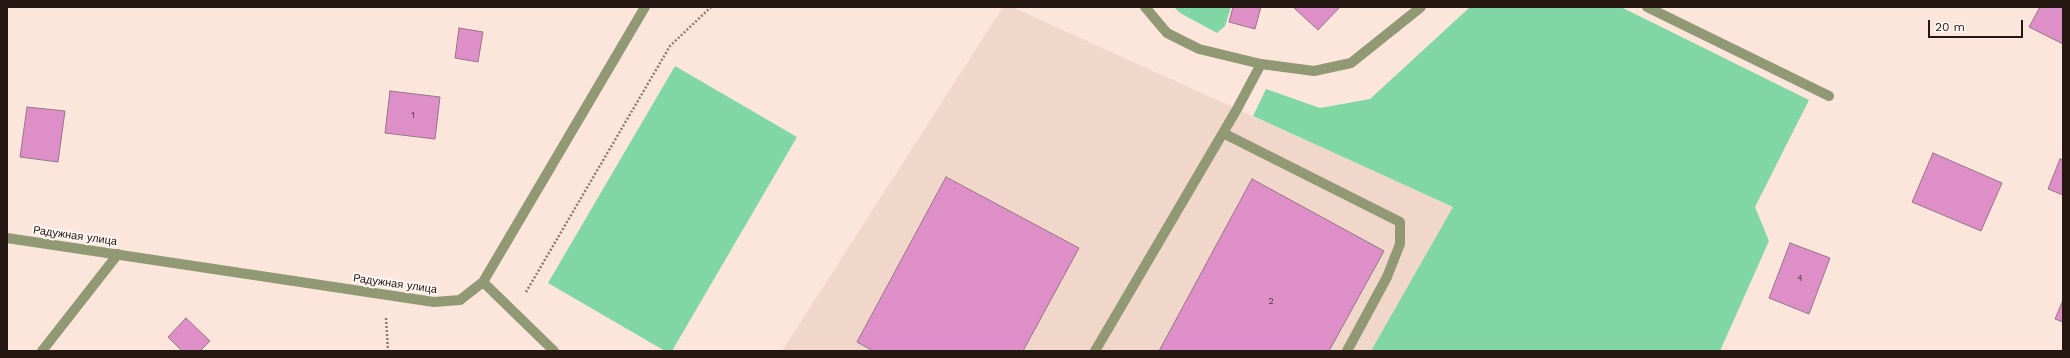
<!DOCTYPE html>
<meta charset="utf-8">
<style>
body{margin:0}
#map{position:relative;width:2070px;height:358px;overflow:hidden;background:#fce6dc;font-family:"Work Sans",sans-serif}
canvas{display:block}
.frame{position:absolute;inset:0;border:8px solid #251812;pointer-events:none}
.scale{position:absolute;left:1928px;top:20px;width:95px;height:18px;box-sizing:border-box;border:2px solid #251812;border-top:0;padding-left:5px;font-size:12px;line-height:14px;white-space:nowrap;color:#251812;-webkit-text-stroke:3px #fef7f3;paint-order:stroke}
</style>
<div id="map">
<canvas width="2070" height="358"></canvas>
<div class="frame"></div>
<div class="scale">20 m</div>
</div>
<script>
const g = document.querySelector('canvas').getContext('2d');
g.lineJoin = 'round';
function fillPath(path, color) { g.fillStyle = color; g.fill(path, 'evenodd'); }
const toPath = rows => new Path2D(rows.map(r => 'M' + r).join(''));
function strokePath(path, color, width, dash) { g.strokeStyle = color; g.lineWidth = width; g.lineCap = dash ? 'butt' : 'round'; g.setLineDash(dash || []); g.stroke(path); }
function drawText(font, color, halo, rows, align = 'center') {
  g.font = font + ' "Work Sans",sans-serif'; g.lineWidth = 4; g.setLineDash([]); g.textBaseline = 'middle'; g.strokeStyle = halo; g.fillStyle = color; for (const [text, x, y, turn = 0] of rows) {
    g.save(); g.translate(x, y); g.rotate((+turn || 0) * Math.PI / 180); g.textAlign = isNaN(turn) ? turn : align; if (halo) g.strokeText(text, 0, 0); g.fillText(text, 0, 0); g.restore();
  }
}
fillPath(toPath([
 [1003,7,1012,7,1453,207,1372,351,782,351]
]), '#f1d6ca');
fillPath(toPath([
 [1174,7,1231,7,1225,26,1217,33,1180,13],
 [1470,7,1621,7,1809,100,1755,207,1769,241,1720,351,1371,351,1453,207,1253,116,1266,89,1320,108,1370,99],
 [675,66,797,137,672,351,665,351,548,283]
]), '#80d7a3');
const building = toPath([
 [1233,7,1261,7,1255,29,1229,22,1233,7],
 [1293,7,1340,7,1318,30,1293,7],
 [2040,7,2063,7,2063,44,2029,27,2040,7],
 [459,28,483,32,478,62,455,58,459,28],
 [390,91,440,97,435,139,385,133,390,91],
 [27,107,65,111,58,162,20,157,27,107],
 [1933,153,2002,183,1981,231,1912,202,1933,153],
 [2060,159,2063,160,2063,195,2048,189,2060,159],
 [946,177,1079,248,1023,351,873,351,857,342,946,177],
 [1252,179,1384,251,1329,351,1159,351,1252,179],
 [1790,243,1830,258,1809,314,1769,298,1790,243],
 [2063,300,2063,322,2055,319,2063,300],
 [186,318,210,341,200,351,182,351,168,337,186,318]
]);
fillPath(building, '#de8fc8');
strokePath(building, '#93768a', 1);
strokePath(toPath([
 [526,292,670,46,711,7],
 [386,318,388,351]
]), '#8c7b73', 2.5, [2, 2]);
strokePath(toPath([
 [1647,7,1829,96],
 [1223,133,1400,222,1400,244,1387,277,1347,351],
 [42,351,118,254],
 [1095,351,1237,109,1261,64]
]), '#909974', 10);
strokePath(toPath([
 [1145,7,1167,33,1199,49,1261,64,1314,71,1351,63,1421,7],
 [7,238,434,302,460,300,483,282,645,7],
 [483,282,554,351]
]), '#909974', 10);
drawText('9px', '#533640', null, [
 ["1",413,115],
 ["4",1800,278],
 ["2",1271,301]
]);
drawText('11px', '#251812', '#fef7f3', [
 ["Радужная улица",75,236,8],
 ["Радужная улица",395,284,8]
]);
</script>
